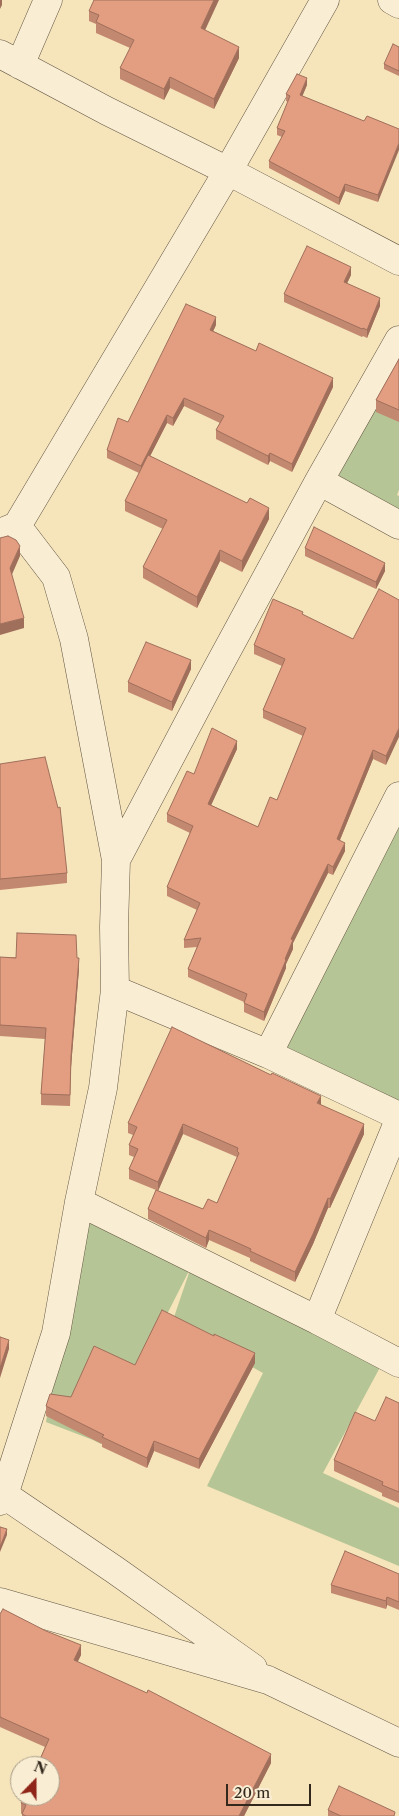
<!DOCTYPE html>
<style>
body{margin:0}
#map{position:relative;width:399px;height:1816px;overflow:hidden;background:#f6e4bb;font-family:"Libre Caslon Text",serif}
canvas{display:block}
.north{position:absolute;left:10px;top:1756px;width:50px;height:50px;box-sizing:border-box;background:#f9edd3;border:1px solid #a99e8a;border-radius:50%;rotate:22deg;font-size:14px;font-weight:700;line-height:20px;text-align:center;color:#32281c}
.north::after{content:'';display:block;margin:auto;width:18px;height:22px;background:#8f2418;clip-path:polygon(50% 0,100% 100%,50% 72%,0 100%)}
.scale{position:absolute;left:226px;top:1784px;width:85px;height:22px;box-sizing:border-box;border:2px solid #32281c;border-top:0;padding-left:6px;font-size:15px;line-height:18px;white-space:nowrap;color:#32281c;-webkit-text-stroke:4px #f9edd3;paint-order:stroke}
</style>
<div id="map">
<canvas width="399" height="1816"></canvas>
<div class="north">N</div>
<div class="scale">20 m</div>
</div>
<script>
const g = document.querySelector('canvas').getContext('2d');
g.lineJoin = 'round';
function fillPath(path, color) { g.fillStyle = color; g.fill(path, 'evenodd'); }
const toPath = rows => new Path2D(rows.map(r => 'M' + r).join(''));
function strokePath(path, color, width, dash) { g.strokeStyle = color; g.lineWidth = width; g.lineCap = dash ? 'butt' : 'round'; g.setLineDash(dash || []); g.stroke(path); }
fillPath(toPath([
 [399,351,399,490,397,495,399,496,399,518,326,480],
 [399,815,399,1103,280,1048],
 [82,1208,384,1360,323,1473,399,1508,399,1566,207,1486,263,1373,172,1323,191,1267,101,1444,93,1440,46,1422]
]), '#b6c595');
const minor = toPath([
 [392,0,399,4],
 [0,54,107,111,228,171,399,261],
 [20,65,48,0],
 [319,481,399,525],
 [0,533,17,526,228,171,325,0],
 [116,860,211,680,319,481,399,340],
 [115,990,268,1054,399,1116],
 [268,1054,399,796],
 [79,1202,317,1320,399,1363],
 [317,1320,399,1120],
 [0,1492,115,1570,253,1668],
 [0,1501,4,1495,56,1333,79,1202,103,1088,115,990,114,927,116,860,74,639,56,577,17,526],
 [0,1602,268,1680,399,1743]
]);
strokePath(minor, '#635744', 29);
strokePath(minor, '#f9edd3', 28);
fillPath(toPath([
 [89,11,205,30,239,58,214,109,170,88,164,100,120,79,120,68,130,48,96,33,96,24,89,21],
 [399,47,399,76,384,69,384,64],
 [307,85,302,96,364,121,399,129,378,202,345,191,339,205,269,168,269,161,282,137,277,135,277,128,288,102,286,101,286,94],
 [351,275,347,283,380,306,367,338,363,336,362,337,284,302,284,294],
 [216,325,213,331,333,387,292,472,270,461,268,465,216,439,216,430,220,423,184,406,173,426,167,423,150,456,269,519,242,572,220,561,197,608,143,578,143,567,163,529,125,511,125,501,139,473,107,458,107,450,128,422],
 [399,359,399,422,376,412,376,400],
 [305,548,385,571,376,589,305,556],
 [399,600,386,765,373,759,340,840,345,851,333,875,328,873,293,943,293,949,286,964,286,968,264,1021,244,1012,244,1002,188,977,188,969,197,947,184,948,184,940,197,910,167,896,167,887,190,833,167,822,167,814,194,774,237,749,211,805,258,827,277,800,303,736,263,718,263,710,282,666,254,654,254,645,303,615,353,639],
 [191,669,172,711,128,692,128,682],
 [0,764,67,873,67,883,0,890],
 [0,957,77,958,79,969,71,1067,70,1106,41,1105,41,1094,45,1039,0,1036],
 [321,1105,364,1134,330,1208,328,1208,313,1244,295,1282,250,1261,250,1258,209,1240,206,1248,148,1219,148,1209,156,1190,129,1179,129,1169,134,1157,129,1155,129,1145,133,1135,128,1133,128,1123],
 [183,1134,237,1157,217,1203,203,1209,158,1191],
 [255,1363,199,1469,154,1451,147,1468,102,1447,102,1444,46,1416,46,1406,71,1397,135,1365],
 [399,1403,399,1503,382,1496,382,1493,334,1471,334,1460,375,1421],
 [399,1574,399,1610,387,1605,386,1609,331,1593,331,1585],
 [0,1614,81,1655,77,1662,271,1763,244,1816,22,1816,22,1814,21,1813,21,1803,45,1747,0,1727],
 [328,1810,395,1816,328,1816]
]), '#c38870');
fillPath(toPath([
 [0,0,2,0,2,5,0,9],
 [214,0,219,0,201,39,201,28],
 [239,47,239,58,214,109,214,99],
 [170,77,170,88,164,100,164,89],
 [307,78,307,85,300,102,300,95],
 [399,143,399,150,378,202,378,195],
 [345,184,345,191,339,205,339,198],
 [351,267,351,275,344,290,344,282],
 [380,298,380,306,367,338,367,330],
 [216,317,216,325,210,338,210,330],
 [333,378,333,387,292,472,292,464],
 [184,398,184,406,173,426,173,418],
 [167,415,167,423,141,474,141,466],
 [270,453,270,461,268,465,268,456],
 [269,508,269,519,242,572,242,561],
 [20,546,20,556,10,579,10,568],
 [220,550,220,561,197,608,197,597],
 [385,563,385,571,376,589,376,582],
 [24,618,24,628,0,635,0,624],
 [191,660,191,669,172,711,172,702],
 [399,728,399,737,386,765,386,756],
 [237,741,237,749,208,812,208,804],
 [373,750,373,759,337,847,337,839],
 [345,843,345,851,333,875,333,867],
 [328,864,328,873,293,943,293,949,286,964,286,968,264,1021,264,1012,285,959,291,939],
 [79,958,79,969,71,1067,70,1106,71,1056],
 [321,1096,321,1105,317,1103],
 [183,1124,183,1134,158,1191,158,1182],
 [364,1124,364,1134,330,1208,330,1199],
 [328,1198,328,1208,313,1244,295,1282,295,1272],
 [209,1230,209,1240,206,1248,206,1238],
 [9,1340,9,1349,0,1378,0,1368],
 [255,1353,255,1363,199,1469,199,1459],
 [154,1441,154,1451,147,1468,147,1458],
 [7,1529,7,1535,0,1552,0,1547],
 [387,1597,387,1605,386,1609,386,1601],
 [81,1645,81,1655,74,1670,74,1660],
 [271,1754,271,1763,244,1816,239,1816]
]), '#9f6f5b');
const building = toPath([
 [94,0,214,0,201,28,239,47,214,99,170,77,164,89,120,68,134,40,96,22,99,15,89,11,94,0],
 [393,44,399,47,399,71,384,64,393,44],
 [297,74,307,78,300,95,364,121,367,116,399,129,399,143,378,195,345,184,339,198,269,161,285,131,277,128,290,96,286,94,297,74],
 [307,246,351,267,344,282,380,298,367,330,363,328,362,329,284,294,307,246],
 [186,304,216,317,210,330,256,351,259,343,333,378,292,464,270,453,268,456,216,430,224,416,184,398,173,418,167,415,141,466,107,450,118,418,128,422,186,304],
 [399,359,399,410,376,400,399,359],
 [148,455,247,503,250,498,269,508,242,561,220,550,197,597,143,567,167,520,125,501,148,455],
 [314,527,385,563,376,582,305,548,314,527],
 [8,536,16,540,20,546,10,568,24,618,0,624,0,538,8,536],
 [379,589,399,600,399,728,386,756,373,750,337,839,345,843,333,867,328,864,291,939,293,940,285,959,286,960,264,1012,244,1003,247,994,188,969,201,938,184,940,200,903,167,887,193,826,167,814,187,771,194,774,212,728,237,741,208,804,258,827,270,797,277,800,306,728,263,710,285,659,254,645,273,599,303,612,302,614,353,639,379,589],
 [146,642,191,660,172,702,128,682,146,642],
 [45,757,58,808,60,807,67,873,0,879,0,764,45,757],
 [17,933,76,935,77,958,79,958,71,1056,70,1095,41,1094,46,1028,0,1025,0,957,16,958,17,933],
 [172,1027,271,1075,272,1073,321,1096,317,1103,364,1124,330,1199,328,1198,313,1234,295,1272,250,1251,251,1249,209,1230,206,1238,148,1209,156,1190,203,1209,208,1199,217,1203,239,1153,237,1151,238,1148,183,1124,158,1182,129,1169,138,1149,129,1145,137,1127,128,1123,172,1027],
 [162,1310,214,1336,214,1334,255,1353,199,1459,154,1441,147,1458,102,1437,104,1435,46,1406,50,1394,71,1397,94,1346,135,1365,162,1310],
 [0,1337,9,1340,0,1368,0,1337],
 [386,1397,399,1403,399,1492,382,1485,383,1482,334,1460,355,1412,375,1421,386,1397],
 [0,1527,7,1529,0,1547,0,1527],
 [345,1551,399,1574,399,1602,387,1597,386,1601,331,1585,345,1551],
 [3,1609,46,1631,81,1645,74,1660,147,1693,148,1690,271,1754,239,1816,26,1816,22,1814,26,1805,21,1803,24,1796,50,1796,50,1766,37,1766,49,1739,0,1717,0,1614,3,1609],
 [339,1786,395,1812,394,1816,341,1816,328,1810,339,1786]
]);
fillPath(building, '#e39e82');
strokePath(building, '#9f6f5b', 1);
</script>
